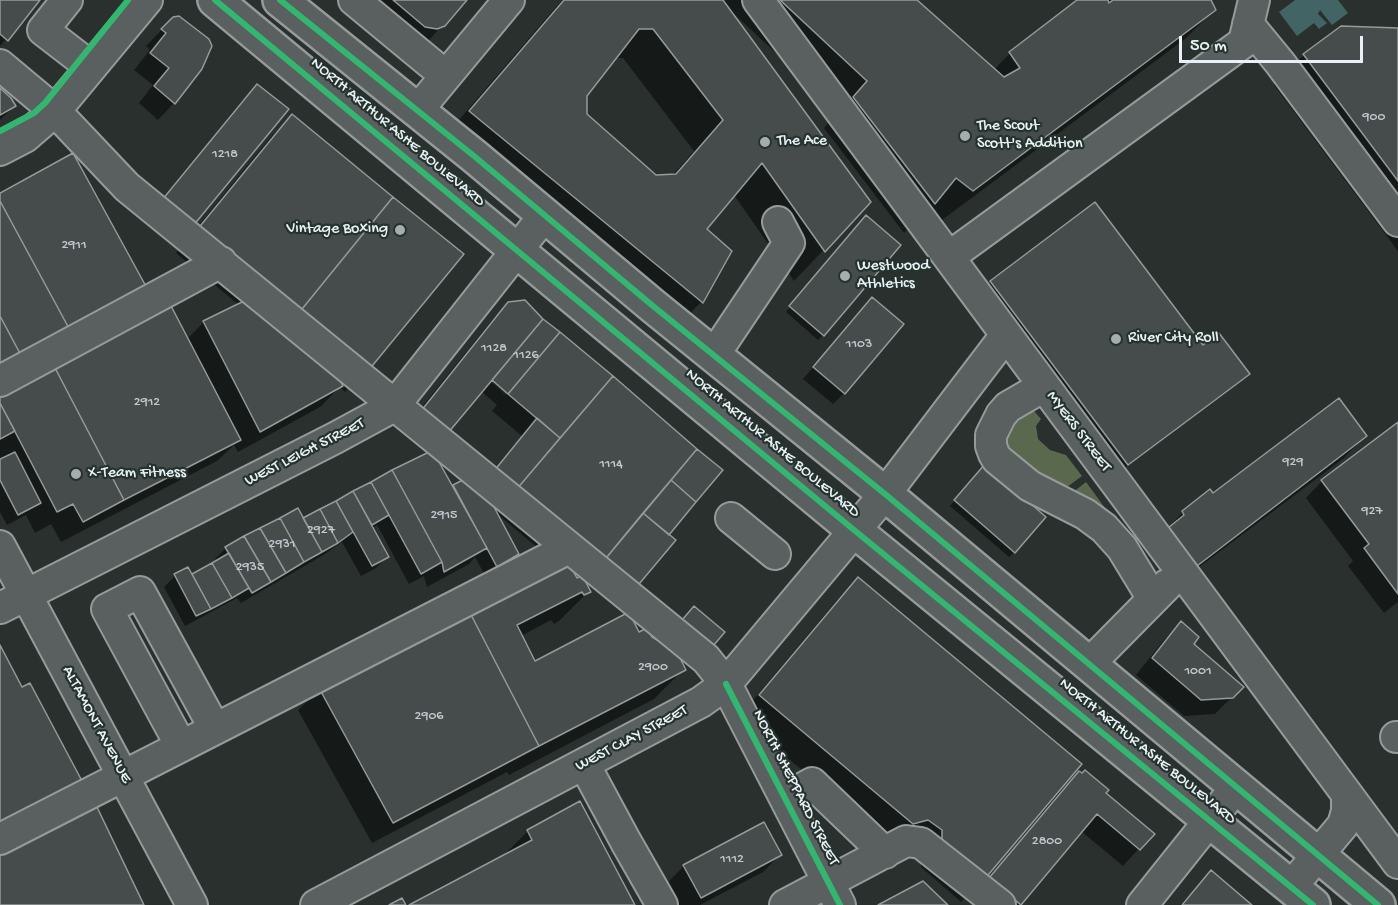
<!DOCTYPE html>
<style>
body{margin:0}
#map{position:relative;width:1398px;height:905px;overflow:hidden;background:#29302d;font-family:"Gochi Hand",sans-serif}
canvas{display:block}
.scale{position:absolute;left:1179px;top:36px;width:184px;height:27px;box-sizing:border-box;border:3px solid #e8f1f8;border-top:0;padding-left:8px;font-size:18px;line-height:21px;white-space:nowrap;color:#e8f1f8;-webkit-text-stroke:4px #26332d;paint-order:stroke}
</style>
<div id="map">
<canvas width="1398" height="905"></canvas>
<div class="scale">50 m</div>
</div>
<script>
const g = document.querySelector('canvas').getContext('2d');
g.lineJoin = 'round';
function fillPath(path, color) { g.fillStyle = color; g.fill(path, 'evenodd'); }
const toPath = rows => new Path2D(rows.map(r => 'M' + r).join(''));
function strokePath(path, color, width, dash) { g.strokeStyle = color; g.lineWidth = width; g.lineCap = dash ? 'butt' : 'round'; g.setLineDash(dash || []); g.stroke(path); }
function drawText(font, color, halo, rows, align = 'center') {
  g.font = font + ' "Gochi Hand",sans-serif'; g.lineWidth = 4.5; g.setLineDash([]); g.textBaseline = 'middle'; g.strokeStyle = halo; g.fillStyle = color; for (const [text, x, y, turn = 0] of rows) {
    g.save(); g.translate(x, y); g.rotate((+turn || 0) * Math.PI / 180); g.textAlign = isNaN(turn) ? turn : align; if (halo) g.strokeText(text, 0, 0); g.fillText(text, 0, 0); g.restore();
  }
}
fillPath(toPath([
 [1028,410,1034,411,1041,419,1036,426,1038,439,1050,450,1066,455,1082,476,1059,493,1003,447,1005,436,1016,418],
 [1086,482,1108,512,1067,497]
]), '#5a684d');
fillPath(toPath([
 [1295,0,1338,0,1348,13,1332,25,1320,10,1318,14,1327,23,1319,29,1314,23,1297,36,1279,12]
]), '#436465');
fillPath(toPath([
 [0,0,38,0,0,46],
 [346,0,465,0,422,48],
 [562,0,915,0,994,70,1010,53,1079,0,1209,0,1215,9,1185,39,942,220,928,209,904,233,824,128,838,111,733,13,732,14,869,202,794,281,734,195,705,229,730,252,701,302,672,332,440,142],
 [614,58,623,58,694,151,672,176,655,177,586,115,585,96],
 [173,18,174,103,158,120,139,103,153,85,134,70,150,50,146,46],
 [1398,29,1398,251,1274,85,1304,55],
 [258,86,286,109,147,217,241,102],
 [0,90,14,106,0,120],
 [292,116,367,370,345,392,340,387,320,407,238,452,234,445,217,461,61,542,51,524,35,533,26,515,7,525,0,512,0,396,187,339,203,323,239,305,176,253,271,137],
 [861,222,823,335,818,340,786,312],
 [991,282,1203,347,1243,379,1123,469,986,287],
 [872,299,844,393,833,404,803,379],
 [509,303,559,334,612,377,590,572,583,580,589,591,559,621,554,624,551,620,521,636,534,663,639,634,684,669,654,699,509,775,507,772,372,843,298,710,320,689,557,564,496,513,505,501,484,483,522,436,492,411,497,405,481,391,405,428,492,320],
 [487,374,508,392,506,395,485,376],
 [1398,424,1398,602,1384,613,1348,566,1353,561,1306,498,1322,481],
 [1365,436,1344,458,1174,586,1147,550,1183,512,1213,496],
 [980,471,1014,552,1009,557,950,506],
 [392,472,452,488,454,486,518,554,506,565,486,577,475,557,469,564,427,587,424,576,409,584,377,525,372,528,387,557,376,568,361,576,342,542,325,554,241,603,237,598,185,626,164,587,175,576,192,576,217,562,215,559,226,548,303,520],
 [858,579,1060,791,1079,773,1152,834,1123,866,1081,831,1020,905,985,905,974,896,1043,812,1041,811,982,880,961,902,921,867,921,852,891,845,739,717,837,600],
 [1181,623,1192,645,1232,697,1215,714,1184,716,1136,675,1164,640],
 [528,831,633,905,412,905,502,857],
 [780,855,763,872,700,905,679,905,667,883,684,866],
 [1211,872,1250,905,1180,905]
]), '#0007');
const building = toPath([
 [0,0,40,0,8,41,0,34,0,0],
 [393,0,467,0,445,26,437,29,425,27,393,0],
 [564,0,723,0,871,202,825,252,762,163,707,229,732,251,703,303,469,111,564,0],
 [639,29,653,29,723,120,676,174,656,175,587,114,587,96,639,29],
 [780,0,917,0,1004,77,1020,68,1009,52,1077,0,1108,0,1109,3,1113,0,1211,0,1216,10,973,191,956,178,935,204,853,97,867,81,780,0],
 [179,16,209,39,212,46,202,69,175,104,154,86,169,68,150,53,166,33,161,29,173,17,179,16],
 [1341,26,1398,28,1398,181,1303,54,1341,26],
 [257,84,289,109,193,226,162,200,257,84],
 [0,88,11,98,16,106,0,115,0,88],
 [292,114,393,197,298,314,196,231,292,114],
 [73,153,148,290,71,332,0,201,0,193,73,153],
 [393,197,464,254,368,371,298,314,393,197],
 [0,201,71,332,23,359,0,316,0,201],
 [1095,202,1203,345,1219,333,1250,374,1128,465,990,281,1095,202],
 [866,215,901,245,824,336,789,306,866,215],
 [872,297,904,324,845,394,813,367,872,297],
 [246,300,335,372,343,386,260,432,203,321,246,300],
 [525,300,543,319,448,433,421,411,508,302,525,300],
 [170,304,241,440,124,500,54,366,170,304],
 [0,316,23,359,0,371,0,316],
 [543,319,560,332,508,394,492,380,543,319],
 [560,332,613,376,560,438,508,394,560,332],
 [54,366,124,500,83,522,73,504,57,512,0,403,0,394,54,366],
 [613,376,697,449,602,563,516,490,613,376],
 [1339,398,1367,436,1197,566,1168,528,1184,515,1182,511,1210,489,1213,493,1339,398],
 [0,403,15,431,0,439,0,403],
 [537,418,560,438,516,490,494,471,537,418],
 [1398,422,1398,594,1364,548,1369,544,1321,480,1398,422],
 [697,449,723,470,696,502,671,480,697,449],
 [15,452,41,503,18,515,0,480,0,459,15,452],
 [427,453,434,453,487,548,444,572,442,562,392,470,427,453],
 [985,464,1046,517,1015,553,954,500,985,464],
 [392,470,442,562,421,574,371,482,392,470],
 [476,473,519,554,497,567,453,485,476,473],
 [671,480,696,502,669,535,643,513,671,480],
 [371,482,389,515,372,525,353,491,371,482],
 [353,491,389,557,372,566,336,501,353,491],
 [336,501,353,532,338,543,320,509,336,501],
 [298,508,322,552,304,562,280,518,298,508],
 [320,509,338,543,322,552,303,518,320,509],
 [643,513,676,540,634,590,602,563,643,513],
 [280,518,304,562,286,573,260,528,280,518],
 [260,528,286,573,271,582,244,536,260,528],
 [244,536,271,582,252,593,225,547,244,536],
 [229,553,249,588,232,598,212,563,229,553],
 [566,558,577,578,582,575,591,592,584,595,582,592,517,625,535,661,629,612,639,632,647,628,652,637,676,650,686,670,539,746,468,609,566,558],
 [212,563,232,598,211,609,192,574,212,563],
 [188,567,211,609,196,616,174,574,188,567],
 [858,577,1082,764,983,881,942,845,942,830,928,820,913,824,759,695,858,577],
 [694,606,725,632,707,653,676,627,694,606],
 [468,609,539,746,393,823,319,688,468,609],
 [1181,621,1199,637,1194,644,1244,687,1233,698,1201,700,1152,658,1181,621],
 [0,645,22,687,30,683,82,781,0,824,0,645],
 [1085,770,1109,790,1106,793,1155,834,1140,850,1097,814,1021,905,989,878,1079,771,1082,773,1085,770],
 [580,801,635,905,409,905,532,840,527,830,580,801],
 [96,805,144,905,0,905,0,852,96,805],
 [764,822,782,855,701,898,683,865,764,822],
 [1211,870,1252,905,1182,905,1211,870],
 [923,881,948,905,878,905,923,881],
 [402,898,406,905,389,905,402,898]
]);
fillPath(building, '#464b4c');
strokePath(building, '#959a9a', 1.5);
const minor = toPath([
 [67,0,43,30,91,67],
 [354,0,446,76],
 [758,0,1398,863],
 [1248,24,1280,63,1398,221],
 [0,65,55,111,127,187,706,659,726,684,840,905],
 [417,111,509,0],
 [0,150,25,137,55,111,147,0],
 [949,257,1244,42,1254,0],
 [714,355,789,243,778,222],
 [0,381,221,262],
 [1044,386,1008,407,1001,415,991,435,991,446,994,454,997,459,1030,486,1085,514,1104,528,1122,548,1153,599],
 [731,518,775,554],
 [0,546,192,905],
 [0,608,335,438,394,406,544,216],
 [1089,664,1167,585],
 [1396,737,1398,737],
 [181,746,107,609,140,592,215,729],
 [584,764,626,842,662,905],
 [785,798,812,783,885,853],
 [0,839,569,548],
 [1291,887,1343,825,1347,811,1347,795],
 [316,905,701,702,726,684,885,494,1006,335],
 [785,905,906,841,921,843,1000,905],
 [1142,905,1237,786]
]);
const major = toPath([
 [215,0,854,530,1313,905],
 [280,0,474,156,653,306,885,494,1378,905]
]);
strokePath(minor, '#959a9a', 34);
strokePath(major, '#959a9a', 38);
strokePath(minor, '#5a6060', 30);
strokePath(major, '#5a6060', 33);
strokePath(toPath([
 [215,0,854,530,1313,905],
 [280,0,474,156,653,306,885,494,1378,905],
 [0,131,34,113,45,103,128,0],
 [726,684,840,905]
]), '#33b770', 6);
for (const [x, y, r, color] of [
 [965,136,6,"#a5adb1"],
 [765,142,6,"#a5adb1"],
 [400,230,6,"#a5adb1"],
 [845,276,6,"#a5adb1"],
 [1116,339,6,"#a5adb1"],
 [76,474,6,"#a5adb1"]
]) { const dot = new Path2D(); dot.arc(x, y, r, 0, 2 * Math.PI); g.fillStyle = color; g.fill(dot); strokePath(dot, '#26332d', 2); }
drawText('14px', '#c0c8cd', null, [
 ["900",1374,118],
 ["1218",225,155],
 ["2911",74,246],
 ["1103",859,345],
 ["1128",494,349],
 ["1126",526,356],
 ["2912",147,403],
 ["929",1293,463],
 ["1114",611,465],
 ["927",1372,512],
 ["2915",444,516],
 ["2927",321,531],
 ["2931",282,545],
 ["2935",250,568],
 ["2900",653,668],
 ["1001",1198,672],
 ["2906",429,717],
 ["2800",1047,842],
 ["1112",732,860]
]);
drawText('16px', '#e8f1f8', '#26332d', [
 ["The Scout",977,127],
 ["Scott's Addition",977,145],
 ["The Ace",777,142],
 ["Vintage Boxing",388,230,"right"],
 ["Westwood",857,267],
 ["Athletics",857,285],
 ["River City Roll",1128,339],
 ["X-Team Fitness",88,474]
], 'left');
drawText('16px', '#e8f1f8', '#26332d', [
 ["NORTH ARTHUR ASHE BOULEVARD",397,133,40],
 ["MYERS STREET",1078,432,53],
 ["NORTH ARTHUR ASHE BOULEVARD",772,444,40],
 ["WEST LEIGH STREET",305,453,-27],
 ["ALTAMONT AVENUE",96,725,62],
 ["WEST CLAY STREET",632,739,-28],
 ["NORTH ARTHUR ASHE BOULEVARD",1147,752,39],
 ["NORTH SHEPPARD STREET",795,788,63]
]);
</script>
